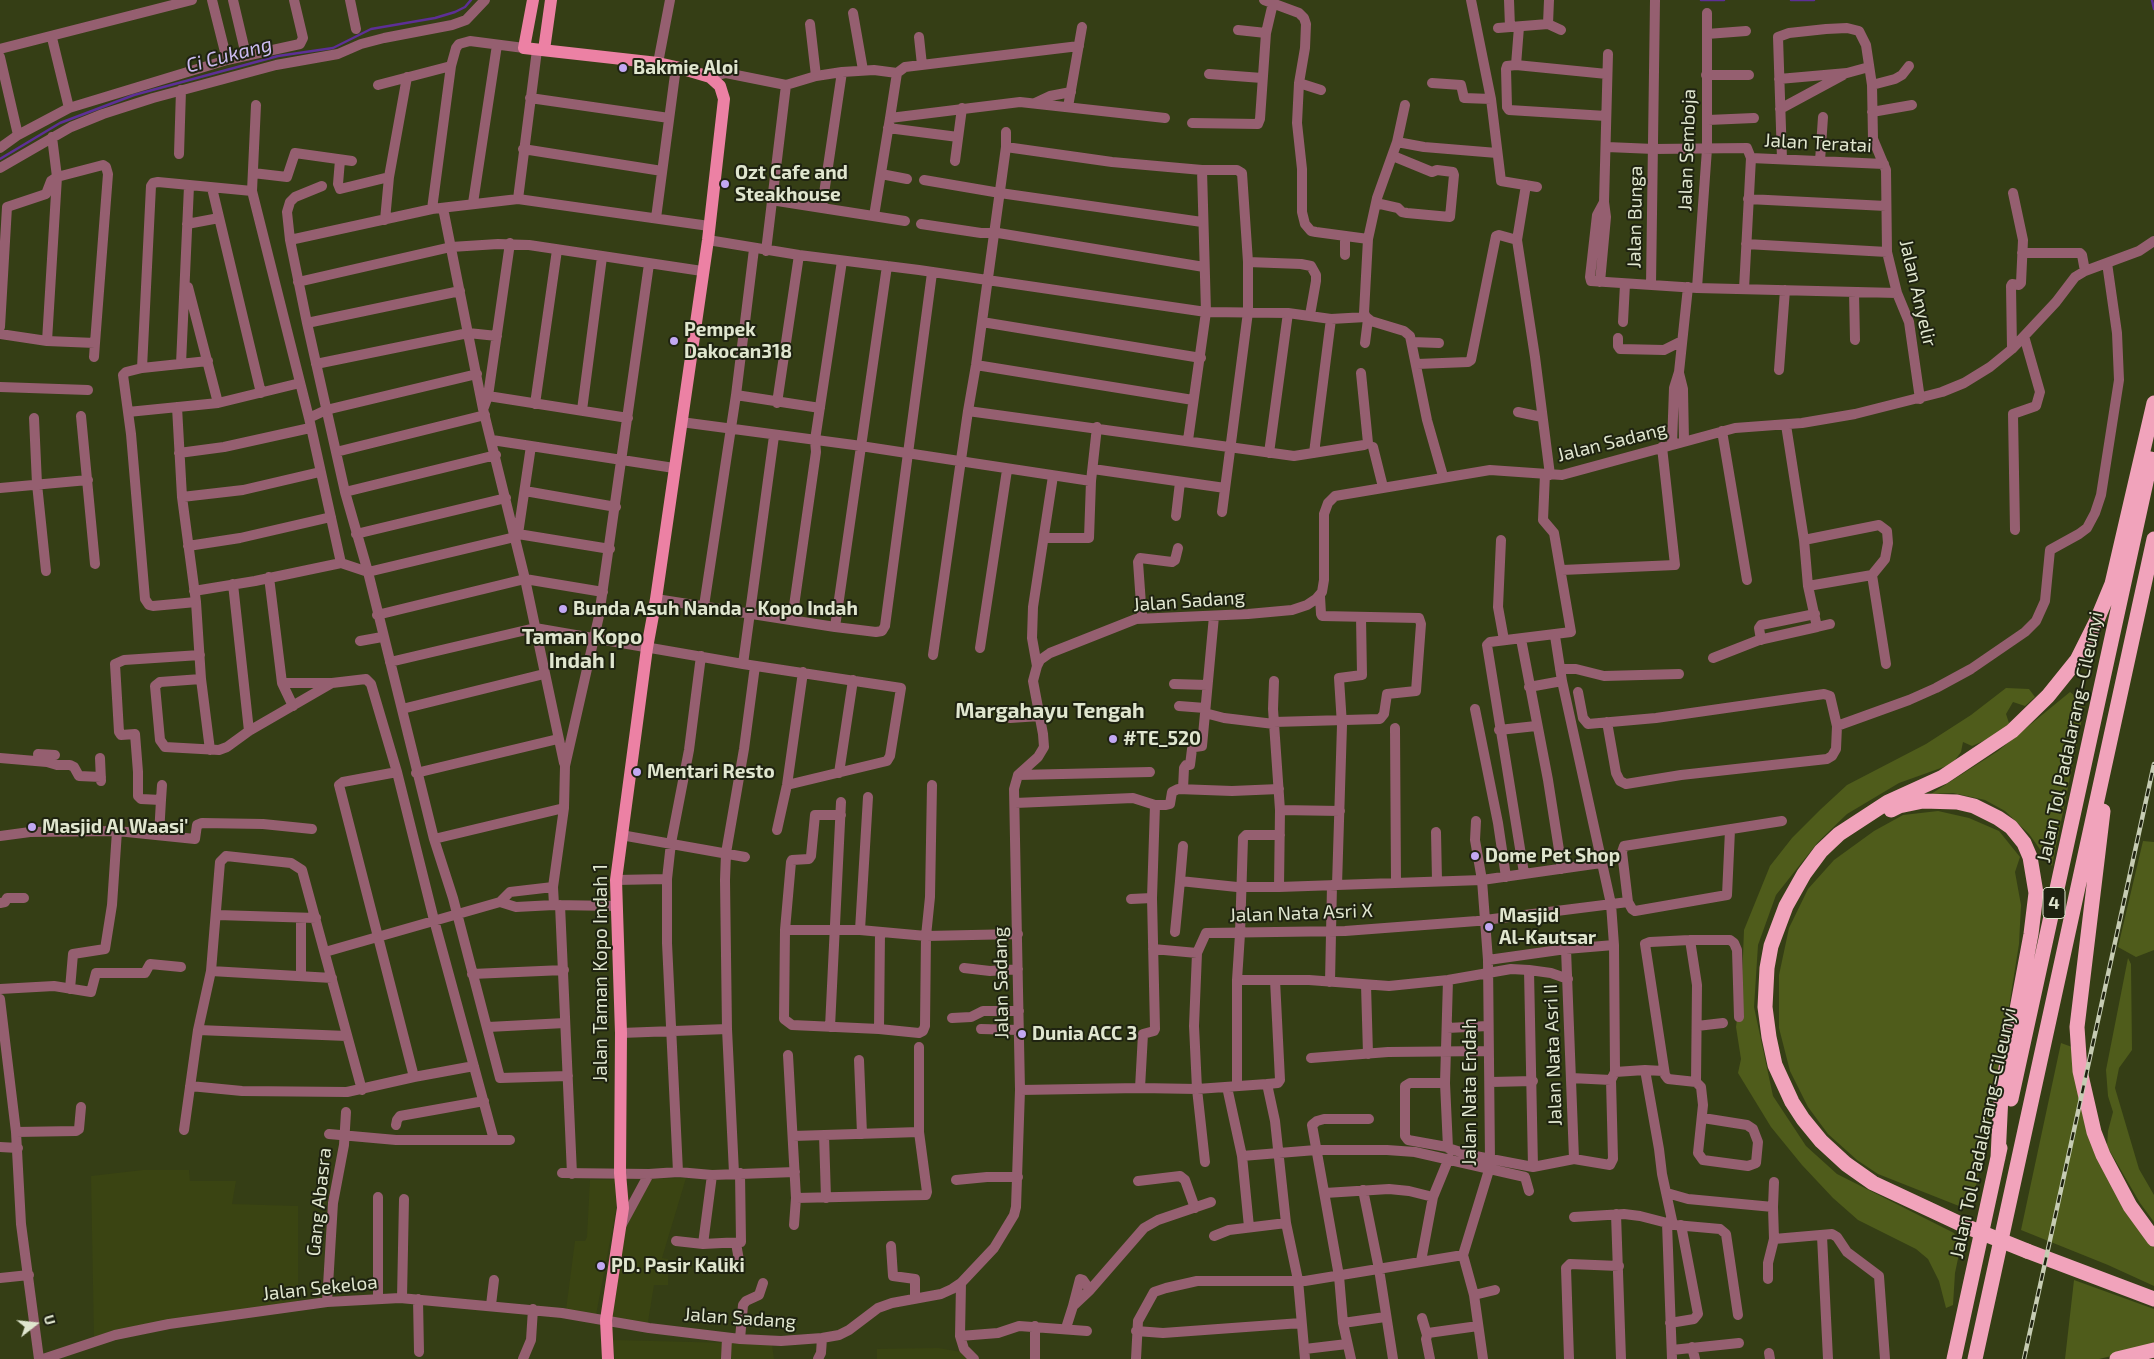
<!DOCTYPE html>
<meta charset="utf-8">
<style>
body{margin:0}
#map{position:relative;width:2154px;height:1359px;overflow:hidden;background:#353e15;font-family:"Exo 2",sans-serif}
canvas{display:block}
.north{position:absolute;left:10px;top:1299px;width:50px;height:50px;-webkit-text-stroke:4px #1f2311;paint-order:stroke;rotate:74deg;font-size:14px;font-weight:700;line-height:20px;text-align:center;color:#e0e6cf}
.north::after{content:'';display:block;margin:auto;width:18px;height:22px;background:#e0e6cf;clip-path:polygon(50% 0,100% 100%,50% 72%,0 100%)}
</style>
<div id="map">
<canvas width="2154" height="1359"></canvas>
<div class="north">U</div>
</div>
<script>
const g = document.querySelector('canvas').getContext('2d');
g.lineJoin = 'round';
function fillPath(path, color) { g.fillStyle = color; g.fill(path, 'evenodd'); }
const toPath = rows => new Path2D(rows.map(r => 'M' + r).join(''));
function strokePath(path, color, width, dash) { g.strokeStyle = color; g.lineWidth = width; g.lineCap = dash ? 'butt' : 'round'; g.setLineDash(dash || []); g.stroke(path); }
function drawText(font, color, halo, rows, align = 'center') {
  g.font = font + ' "Exo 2",sans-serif'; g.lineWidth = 4; g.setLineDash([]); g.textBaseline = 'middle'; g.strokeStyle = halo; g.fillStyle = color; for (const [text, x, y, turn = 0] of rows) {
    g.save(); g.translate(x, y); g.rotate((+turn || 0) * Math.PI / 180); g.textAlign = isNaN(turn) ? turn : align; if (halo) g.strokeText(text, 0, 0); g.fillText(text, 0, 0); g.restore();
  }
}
fillPath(toPath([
 [143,1170,189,1170,190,1181,236,1181,232,1204,298,1206,298,1303,94,1339,91,1176],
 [686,1178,662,1258,668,1259,668,1285,654,1285,647,1328,612,1320,627,1219,648,1179],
 [590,1180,617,1180,616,1209,596,1315,566,1310,575,1241,585,1241,587,1237],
 [613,1340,772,1344,774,1359,615,1359],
 [938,1348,967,1353,976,1359,877,1359,877,1349]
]), '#3a4412');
fillPath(toPath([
 [2006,688,2029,689,2035,697,2025,706,2013,702,2006,714,2009,723,2004,732,1972,746,1963,742,1961,752,1952,764,1899,783,1847,814,1818,842,1776,895,1758,945,1754,1007,1773,1096,1806,1146,1837,1174,1954,1233,1960,1249,1955,1273,1953,1305,1946,1308,1939,1281,1928,1259,1916,1249,1858,1220,1833,1198,1802,1165,1771,1127,1738,1073,1741,1059,1736,1027,1742,981,1744,930,1770,866,1792,838,1821,809,1847,785,1926,744,1971,715],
 [2070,692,2085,704,2052,866,2029,834,2005,811,1985,800,1953,793,1931,794,1998,751],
 [1938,811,1969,818,1999,831,2020,857,2015,872,2021,905,2019,944,2000,1063,1974,1196,1964,1208,1878,1174,1857,1160,1828,1134,1808,1107,1790,1071,1779,1028,1779,975,1789,928,1808,889,1834,860,1874,831,1903,815],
 [2143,841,2154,842,2154,950,2136,957,2118,947],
 [2128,958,2131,964,2132,1050,2119,1068,2115,1088,2139,1169,2154,1195,2154,1222,2140,1203,2107,1146,2108,1131,2113,1112,2108,1096,2106,1070],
 [2061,1043,2072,1047,2076,1079,2154,1246,2154,1286,2108,1265,2021,1230],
 [2074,1280,2154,1309,2154,1346,2099,1359,2065,1359]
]), '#4f5c1b');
strokePath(toPath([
 [1701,0,1724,0],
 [1791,0,1814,0],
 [2152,0,2154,9],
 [0,159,60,123,134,95,278,56,333,48,371,29,435,18,455,12,465,7,471,0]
]), '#5d2f96', 2.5);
strokePath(toPath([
 [212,0,227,60],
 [233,0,246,55],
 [350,0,356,29],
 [1264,0,1299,13,1304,18,1306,24,1305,48,1299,83,1297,123,1302,169,1302,212,1305,224,1311,231,1316,232,1368,239,1364,313,1366,317,1371,321,1404,331,1410,336,1427,420,1443,476],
 [1471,0,1491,99,1501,181,1537,187],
 [1509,0,1510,27],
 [853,13,863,70],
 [810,24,816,76],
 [1548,24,1549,0],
 [1498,28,1548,24,1561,30],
 [1238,30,1266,33],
 [1707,34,1746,31],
 [919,37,922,65],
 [52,38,69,108],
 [0,49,192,0],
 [0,57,18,135],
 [658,63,670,0],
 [1516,65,1519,27],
 [1209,74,1262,78],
 [1706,75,1749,75],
 [710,77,726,73,786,85,816,76,842,72,874,70,897,73],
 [1779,79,1847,73,1869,67],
 [1299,83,1321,90],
 [1432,83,1461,85,1464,98,1491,99],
 [378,85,451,66],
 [1872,85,1895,79,1902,75,1909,66],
 [530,98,669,118],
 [1035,103,1050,96,1071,92],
 [256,105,252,191,309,418,341,563,368,572,515,537,518,534,531,446],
 [1068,107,1082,27],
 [1780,109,1843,75],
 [1872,112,1912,105],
 [1606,116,1509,110,1507,107,1506,69,1507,66,1516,65,1607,74],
 [890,118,897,73,905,67,1079,46],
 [1708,120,1754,118],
 [1192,123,1258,124,1260,119,1266,33,1273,3],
 [888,128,958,137],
 [1397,142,1424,147,1497,153],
 [1006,147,1112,162,1202,170,1237,170,1242,173,1248,262,1248,312,1222,512],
 [1607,147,1654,149,1747,148,1751,158,1744,289],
 [0,148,18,135,69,108,227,60,300,44,303,38,294,0],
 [523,149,662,171],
 [179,154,181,90],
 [1751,158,1884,164],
 [1782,159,1778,37,1789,33,1826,29,1847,28,1859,31,1866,45,1872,85,1873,139,1886,170,1887,252,1897,293,1909,322,1920,399],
 [340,160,338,184,340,189,389,177],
 [955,161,962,108],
 [1820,161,1823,117],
 [0,168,71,127,103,114,153,98,276,65,338,54,361,44,384,38,452,25,466,20,485,0],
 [253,173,287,177,295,153,352,161],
 [881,174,907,179],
 [924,180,1000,193,1202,222],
 [1526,185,1517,240,1535,357,1550,475],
 [322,186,295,197,290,202,287,212,290,240,307,323,345,492,368,572,434,839,453,898,500,1078,568,1076],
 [212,188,261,393],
 [518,199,537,50],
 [1748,199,1886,206],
 [771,200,905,221],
 [1604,202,1597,215,1590,277,1591,281,1697,288,1897,293],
 [473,203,497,45],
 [1376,203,1398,208,1402,212,1407,213,1450,217,1454,175,1453,172,1437,170,1432,172,1393,156],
 [822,207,842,72],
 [443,208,483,409,525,579,564,763],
 [432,209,451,66,456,48,459,44,470,41,524,48],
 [874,216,890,118,1020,102,1165,118],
 [656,218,676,67],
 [385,220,389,177,407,77],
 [187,224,219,218],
 [921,224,981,233,998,233,1204,267],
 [1368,239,1377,198,1397,142,1405,105],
 [290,240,432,209,518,199,709,226],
 [708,240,799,255,919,270,1206,312,1288,313,1331,319,1366,317],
 [1746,244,1887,252],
 [766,251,786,85],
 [2022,253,2080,253,2082,255,2085,271],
 [1345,255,1345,236],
 [1248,262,1301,264,1311,266,1316,275,1316,281,1310,315],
 [298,282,451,247,498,244,529,245,702,271],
 [1600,282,1606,217,1604,202,1608,54],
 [1651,285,1655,0],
 [188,287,218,403],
 [1697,288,1707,149,1707,13],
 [1854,292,1855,340],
 [982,322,1201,358],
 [1623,322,1625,284],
 [307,323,460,291],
 [0,327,7,207,46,194,51,181,57,177,103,165,106,167,108,174,95,343,47,341,57,177,52,137],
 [0,334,47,341],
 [1618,338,1618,346,1620,349,1664,350,1682,341],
 [1412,342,1439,343],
 [1365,343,1368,319],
 [2012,349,2011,286,2012,284,2019,285,2021,283,2023,240,2013,193],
 [94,357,95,343],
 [181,364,189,186],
 [316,364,468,333,497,336],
 [1417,364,1468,362,1471,360,1496,236,1499,235,1517,240],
 [976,365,1193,400],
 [142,368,151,186,153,183,158,182,252,191],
 [1779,370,1785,290],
 [1679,373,1683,389,1684,441],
 [0,387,88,390],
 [736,395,820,408],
 [488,396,628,418],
 [777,403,799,255],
 [535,404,557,250],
 [177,407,182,497,196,602,201,679,210,750],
 [484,407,488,396,510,243],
 [582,410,602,257],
 [968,411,1294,456,1364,445,1368,443,1361,373],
 [128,412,218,403,300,383],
 [1518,412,1542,417],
 [81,416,95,564],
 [34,418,37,484,46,571],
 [309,418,326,410,477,374],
 [681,422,854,445,1091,481],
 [1786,425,1804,540,1808,586,1817,627,1830,624],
 [1722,431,1747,580],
 [492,440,674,468],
 [1188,440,1206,312,1202,170],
 [1672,445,1674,388,1679,372,1688,287],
 [1373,447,1383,487],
 [336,452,485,415],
 [179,453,224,447,310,428],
 [1269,453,1288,313],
 [1314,453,1331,319],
 [1093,469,1225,488],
 [0,488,88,480],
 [525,491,616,507],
 [345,492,496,455],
 [182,497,243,490,320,472],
 [1176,516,1180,482],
 [2015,530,2013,414,2036,406,2040,392,2024,336],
 [356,534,506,498],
 [518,534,610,549],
 [1044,538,1089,538,1091,481,1097,427],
 [1501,540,1498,607,1504,640],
 [1804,540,1879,525,1887,531,1888,543,1885,559,1872,575,1808,586],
 [188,546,240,538,331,517],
 [1562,570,1675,565,1662,447],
 [1872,575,1886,664],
 [269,577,282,683,293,706],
 [233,584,249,731],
 [194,591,255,581,341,563],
 [656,599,835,627,876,632,882,631,885,626,932,273],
 [196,602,153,606,149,605,145,599,131,434,123,375,126,372,142,368,208,361],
 [704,606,736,395,754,249],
 [377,615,525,579,603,592],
 [1142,618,1138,562,1140,558,1172,562,1175,560,1178,548],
 [792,620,816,452,815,440,842,261],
 [835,627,887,266],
 [1555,636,1562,681,1611,904,1614,945,1615,1072],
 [1521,639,1548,780,1562,869],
 [1761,640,1759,628,1761,625,1815,614],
 [360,641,382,637],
 [980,648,1007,470],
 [933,655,968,411,976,365,1006,147,1006,132],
 [1713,658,1759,640,1817,627],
 [390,662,535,628,743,664,901,688,890,756,887,761,787,785],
 [743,664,774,436],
 [1037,666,1032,638,1033,607,1053,476],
 [1560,669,1576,669,1604,676,1679,674],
 [201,679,160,682,155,686,160,740,165,747,219,750,227,747,249,731,332,683,366,679,371,684,397,772,434,920,494,1140],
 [1274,681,1273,709,1280,810],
 [282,683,331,683],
 [1174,684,1207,685],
 [1529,687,1562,681],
 [1578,692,1583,718,1588,724,1656,718,1824,694,1830,696,1837,726,1909,700,1936,688,1971,669,2025,632,2036,621,2045,601,2050,550,2079,534,2087,528,2095,513,2101,495,2119,380,2117,333,2107,263],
 [1179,706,1205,708],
 [402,709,544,674],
 [1475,709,1498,823,1506,877],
 [1205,713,1224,718,1274,724],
 [1010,718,1040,716],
 [1274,722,1380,719,1384,714,1387,694,1416,691,1421,624,1419,618,1322,616,1321,614,1320,596],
 [1607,722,1616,773,1620,781,1626,784,1681,775,1827,759,1832,756,1836,749,1837,726],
 [1395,728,1396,882],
 [1499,730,1536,726],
 [38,754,55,755],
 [0,758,47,762,57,765,70,765,74,767,79,776,101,777],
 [100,758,101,781],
 [397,772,343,782,339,785,414,1077],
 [416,773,558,739],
 [839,773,853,680],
 [1018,775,1150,772],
 [1183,789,1184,768,1186,765,1190,765,1192,749,1195,747,1202,746,1214,616],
 [161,800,162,785],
 [1015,803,1133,798,1155,805,1166,805,1170,804,1172,792,1178,789,1232,791,1279,789],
 [841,815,815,815,811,856,809,859,792,860,791,862,785,930,784,1019,792,1025,879,1029,919,1033,923,1031,925,1026,926,936,930,897,932,785],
 [1476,821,1475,840,1482,880,1488,960,1490,1161,1489,1170,1463,1255,1474,1295,1483,1359],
 [777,830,787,785,803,672],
 [1730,830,1727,895,1635,911,1632,909,1628,902,1622,852,1624,846,1782,821],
 [1436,832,1437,881],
 [159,835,161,800,141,799,138,796,138,772,135,734,121,735,119,732,115,664,124,660,200,655],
 [621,835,745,857],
 [0,836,30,832,117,831,195,839,197,825,202,823,263,824,312,829],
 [434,839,564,808],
 [1183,846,1180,881,1237,887,1279,887,1482,880,1601,863],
 [1524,873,1487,645,1490,642,1571,632,1554,533,1543,520,1545,474],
 [616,880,667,879],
 [1337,885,1342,725,1339,678,1362,675,1361,617],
 [1279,887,1280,810,1340,811],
 [1131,899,1152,898],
 [500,902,516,907,554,905],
 [0,903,5,902,7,898,24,898],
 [560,905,572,1174],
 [616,906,554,905,553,887,564,808,565,766,599,616,649,264],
 [217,915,316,918],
 [301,919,301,976],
 [785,930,860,930,926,936,1018,934],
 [860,930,868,797],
 [1175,932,1180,881],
 [1690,940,1697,985,1696,1082,1701,1087,1703,1105,1698,1153,1703,1160,1748,1166,1756,1163,1758,1142,1753,1129,1747,1125,1703,1118],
 [1153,949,1197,953],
 [1566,949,1574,1159],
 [325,952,500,902,510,892,553,887],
 [1488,960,1566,949,1614,945],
 [964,968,990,971,1018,969],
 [1529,970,1551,973,1568,979],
 [211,971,332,978],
 [472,974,564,970],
 [1237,980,1309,980,1389,986,1448,980,1511,969,1529,970,1533,1167],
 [1275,980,1280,1080,1278,1083,1267,1084,1275,1121,1286,1223,1298,1280,1305,1359],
 [1448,980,1445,1083,1448,1148,1470,1155,1533,1167,1574,1159,1610,1165,1613,1159,1611,1080],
 [1330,982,1332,885],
 [1366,985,1368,1054],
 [0,989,54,986,91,992,96,973,145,973,150,964,181,967],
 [70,989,73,954,105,949,112,905,117,831],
 [0,999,16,1132,21,1224,39,1359],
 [952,1018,971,1017,983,1011,1019,1011],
 [1697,1026,1723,1023],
 [488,1027,565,1023],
 [830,1027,841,802],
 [1447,1028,1488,1026],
 [879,1029,880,933],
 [981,1029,1019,1030],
 [198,1030,347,1036],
 [621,1033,727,1029],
 [788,1055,796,1198,794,1225],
 [1311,1058,1388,1052,1489,1051],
 [859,1060,862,1134],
 [1663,1071,1645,1070,1659,1149,1662,1174,1673,1225],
 [1571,1078,1611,1080,1615,1072,1645,1070],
 [1491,1082,1533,1081],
 [1696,1082,1668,1079,1665,1075,1645,944,1650,942,1690,940,1730,940,1734,943,1737,950,1739,1017],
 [1445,1083,1410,1083,1405,1086,1405,1136,1408,1140,1447,1147],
 [1237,1085,1237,980,1240,934,1243,838,1246,835,1280,835],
 [190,1086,242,1091,347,1092,414,1077,474,1066],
 [1227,1087,1242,1156,1249,1227],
 [1140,1088,1143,1034,1154,1031,1155,1029,1152,898,1155,805],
 [1020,1090,1140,1088,1197,1089,1267,1084],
 [396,1125,397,1120,400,1116,484,1101],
 [184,1130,198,1030,211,971,220,862,226,856,291,863,302,870,362,1090],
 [16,1132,76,1131,79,1129,81,1107],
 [329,1134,396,1140,510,1140],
 [824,1135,826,1198],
 [793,1136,919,1132],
 [0,1147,18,1148],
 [1242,1156,1316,1150,1387,1150,1415,1152,1525,1177,1529,1191],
 [1205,1162,1197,1089,1194,1026,1197,953,1206,933,1345,931,1477,921,1628,902],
 [678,1172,667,943,667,879,671,843,689,750,701,656],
 [562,1173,649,1174,678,1172,712,1175,795,1172],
 [734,1173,727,1029,725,880,726,853,744,749,755,666],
 [956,1180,987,1177,1018,1177],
 [1138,1181,1180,1176,1185,1180,1195,1208],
 [1774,1182,1773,1207,1774,1239,1832,1234,1837,1237,1847,1252,1879,1276,1885,1359],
 [1363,1190,1379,1269,1393,1359],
 [1325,1193,1389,1189,1409,1191,1433,1197],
 [1667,1193,1688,1199,1773,1207],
 [378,1197,378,1299],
 [796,1198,926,1195,927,1192,919,1132,919,1047],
 [1616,1214,1621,1359],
 [1574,1217,1624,1214,1640,1216,1675,1225,1720,1229,1726,1234,1738,1315],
 [1667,1223,1672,1359],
 [622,1224,649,1174],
 [1214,1236,1229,1230,1286,1223],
 [1822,1236,1828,1359],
 [676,1241,703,1244,741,1242,740,1173],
 [736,1243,740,1266],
 [703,1244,712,1175],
 [891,1246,893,1276,915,1279,915,1299],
 [1421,1261,1433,1197,1449,1158],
 [0,1278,29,1275],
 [1768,1279,1768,1263,1774,1239],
 [961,1283,960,1336,964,1349,974,1359],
 [1474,1295,1495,1290],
 [402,1298,404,1199],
 [418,1299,419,1352],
 [327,1302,333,1203,344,1145,346,1112],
 [491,1305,494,1280],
 [1073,1306,1080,1279,1083,1280,1090,1290],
 [1422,1318,1427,1335],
 [1343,1323,1385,1317],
 [1670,1323,1694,1319,1698,1314,1681,1225],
 [1035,1326,1035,1359],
 [1066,1328,1073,1306,1090,1290,1144,1228,1158,1220,1211,1202],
 [1136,1331,1163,1333,1301,1323],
 [960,1336,998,1333,1019,1326,1087,1331],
 [740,1339,743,1305,746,1301,759,1295,763,1283],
 [1692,1347,1695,1359],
 [1305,1349,1347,1344],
 [1672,1350,1739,1343],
 [1769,1353,1770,1359],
 [43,1359,115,1335,169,1324,327,1302,400,1298,562,1313,649,1328,740,1339,781,1341,822,1338,839,1335,849,1330,878,1308,892,1303,941,1294,952,1289,961,1283,994,1248,1014,1215,1016,1207,1020,1090,1014,789,1018,775,1038,757,1044,747,1043,734,1033,681,1037,666,1040,660,1050,653,1136,619,1248,614,1292,610,1307,605,1316,599,1322,592,1324,580,1324,514,1328,503,1335,496,1490,470,1562,475,1735,428,1802,423,1855,414,1942,392,1964,383,1990,367,2012,349,2056,302,2075,277,2085,271,2139,251,2154,241],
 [523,1359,531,1340,533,1309],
 [726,1359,727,1338],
 [818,1359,821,1353,822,1338],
 [1136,1359,1138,1321,1154,1292,1166,1288,1197,1281,1305,1281,1463,1255],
 [1351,1359,1343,1323,1339,1276,1312,1125,1317,1121,1324,1119,1369,1119],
 [1430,1359,1426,1339,1428,1333,1478,1326],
 [1569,1359,1566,1268,1570,1264,1619,1266]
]), '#955f70', 10);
strokePath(toPath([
 [533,0,524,48,658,63,676,67,710,77,720,86,724,99,708,240,656,599,647,648,616,880,621,1033,620,1173,623,1208,606,1320,608,1359],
 [544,50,551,0]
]), '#ec81a4', 12);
strokePath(toPath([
 [1891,810,1899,806,1923,801,1957,802,1974,806,1998,818,2011,827,2024,843,2030,857,2036,893,2031,934,2001,1095,1998,1158],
 [2103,811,2077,1027,2080,1071,2094,1132,2103,1155,2130,1206,2154,1239],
 [2011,1099,2151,459],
 [1965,1226,1873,1183,1846,1164,1821,1141,1803,1119,1792,1102,1775,1065,1769,1037,1765,1007,1767,968,1771,946,1786,906,1804,874,1821,851,1839,834,1888,802,1943,777,2012,731,2048,696,2077,660,2097,620,2112,584,2154,403],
 [2027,1251,2154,1299],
 [1954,1359,2000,1148],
 [1975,1359,2154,539],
 [2117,1359,2154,1350]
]), '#f1a3bb', 15);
const rail = toPath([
 [2024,1359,2154,764]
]);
strokePath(rail, '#c6ccb3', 4.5);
strokePath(rail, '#1f2311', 2.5, [8]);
strokePath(toPath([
 [1965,1226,2027,1251]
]), '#f1a3bb', 15);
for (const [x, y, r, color] of [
 [623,68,5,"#c2a8f3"],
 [725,184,5,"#c2a8f3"],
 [674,341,5,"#c2a8f3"],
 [563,609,5,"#c2a8f3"],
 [1113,739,5,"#c2a8f3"],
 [637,772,5,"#c2a8f3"],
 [32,827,5,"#c2a8f3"],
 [1475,856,5,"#c2a8f3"],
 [1489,927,5,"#c2a8f3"],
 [1022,1034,5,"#c2a8f3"],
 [601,1266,5,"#c2a8f3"]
]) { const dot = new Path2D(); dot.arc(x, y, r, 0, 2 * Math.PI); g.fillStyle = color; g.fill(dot); strokePath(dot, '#1f2311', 2); }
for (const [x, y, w] of [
 [2054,903,22]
]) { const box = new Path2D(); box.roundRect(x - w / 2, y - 15.5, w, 31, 4); g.fillStyle = '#1f2311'; g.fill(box); strokePath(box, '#e0e6cf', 1); }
drawText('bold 18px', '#e0e6cf', null, [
 ["4",2054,903]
]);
drawText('bold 19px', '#e0e6cf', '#1f2311', [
 ["Bakmie Aloi",633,68],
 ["Ozt Cafe and",735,173],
 ["Steakhouse",735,195],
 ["Pempek",684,330],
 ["Dakocan318",684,352],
 ["Bunda Asuh Nanda - Kopo Indah",573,609],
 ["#TE_520",1123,739],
 ["Mentari Resto",647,772],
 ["Masjid Al Waasi'",42,827],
 ["Dome Pet Shop",1485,856],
 ["Masjid",1499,916],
 ["Al-Kautsar",1499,938],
 ["Dunia ACC 3",1032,1034],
 ["PD. Pasir Kaliki",611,1266]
], 'left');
drawText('19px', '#e0e6cf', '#1f2311', [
 ["Jalan Teratai",1818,143,3],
 ["Jalan Semboja",1687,150,-88],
 ["Jalan Bunga",1635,217,-89],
 ["Jalan Anyelir",1918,293,77],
 ["Jalan Sadang",1612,442,-14],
 ["Jalan Sadang",1189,601,-4],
 ["Jalan Tol Padalarang–Cileunyi",2070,737,-78],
 ["Jalan Nata Asri X",1301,913,-2],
 ["Jalan Taman Kopo Indah 1",601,973,-90],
 ["Jalan Sadang",1001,983,-91],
 ["Jalan Nata Asri II",1553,1055,-92],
 ["Jalan Nata Endah",1470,1092,-90],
 ["Jalan Tol Padalarang–Cileunyi",1983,1133,-78],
 ["Gang Abasra",319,1202,-84],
 ["Jalan Sekeloa",320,1288,-6],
 ["Jalan Sadang",740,1318,4]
]);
drawText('italic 20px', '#ccbbf0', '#1f2311', [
 ["Ci Cukang",229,55,-15]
]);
drawText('bold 21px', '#e0e6cf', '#1f2311', [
 ["Taman Kopo",582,637],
 ["Indah I",582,661],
 ["Margahayu Tengah",1050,711]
]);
</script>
